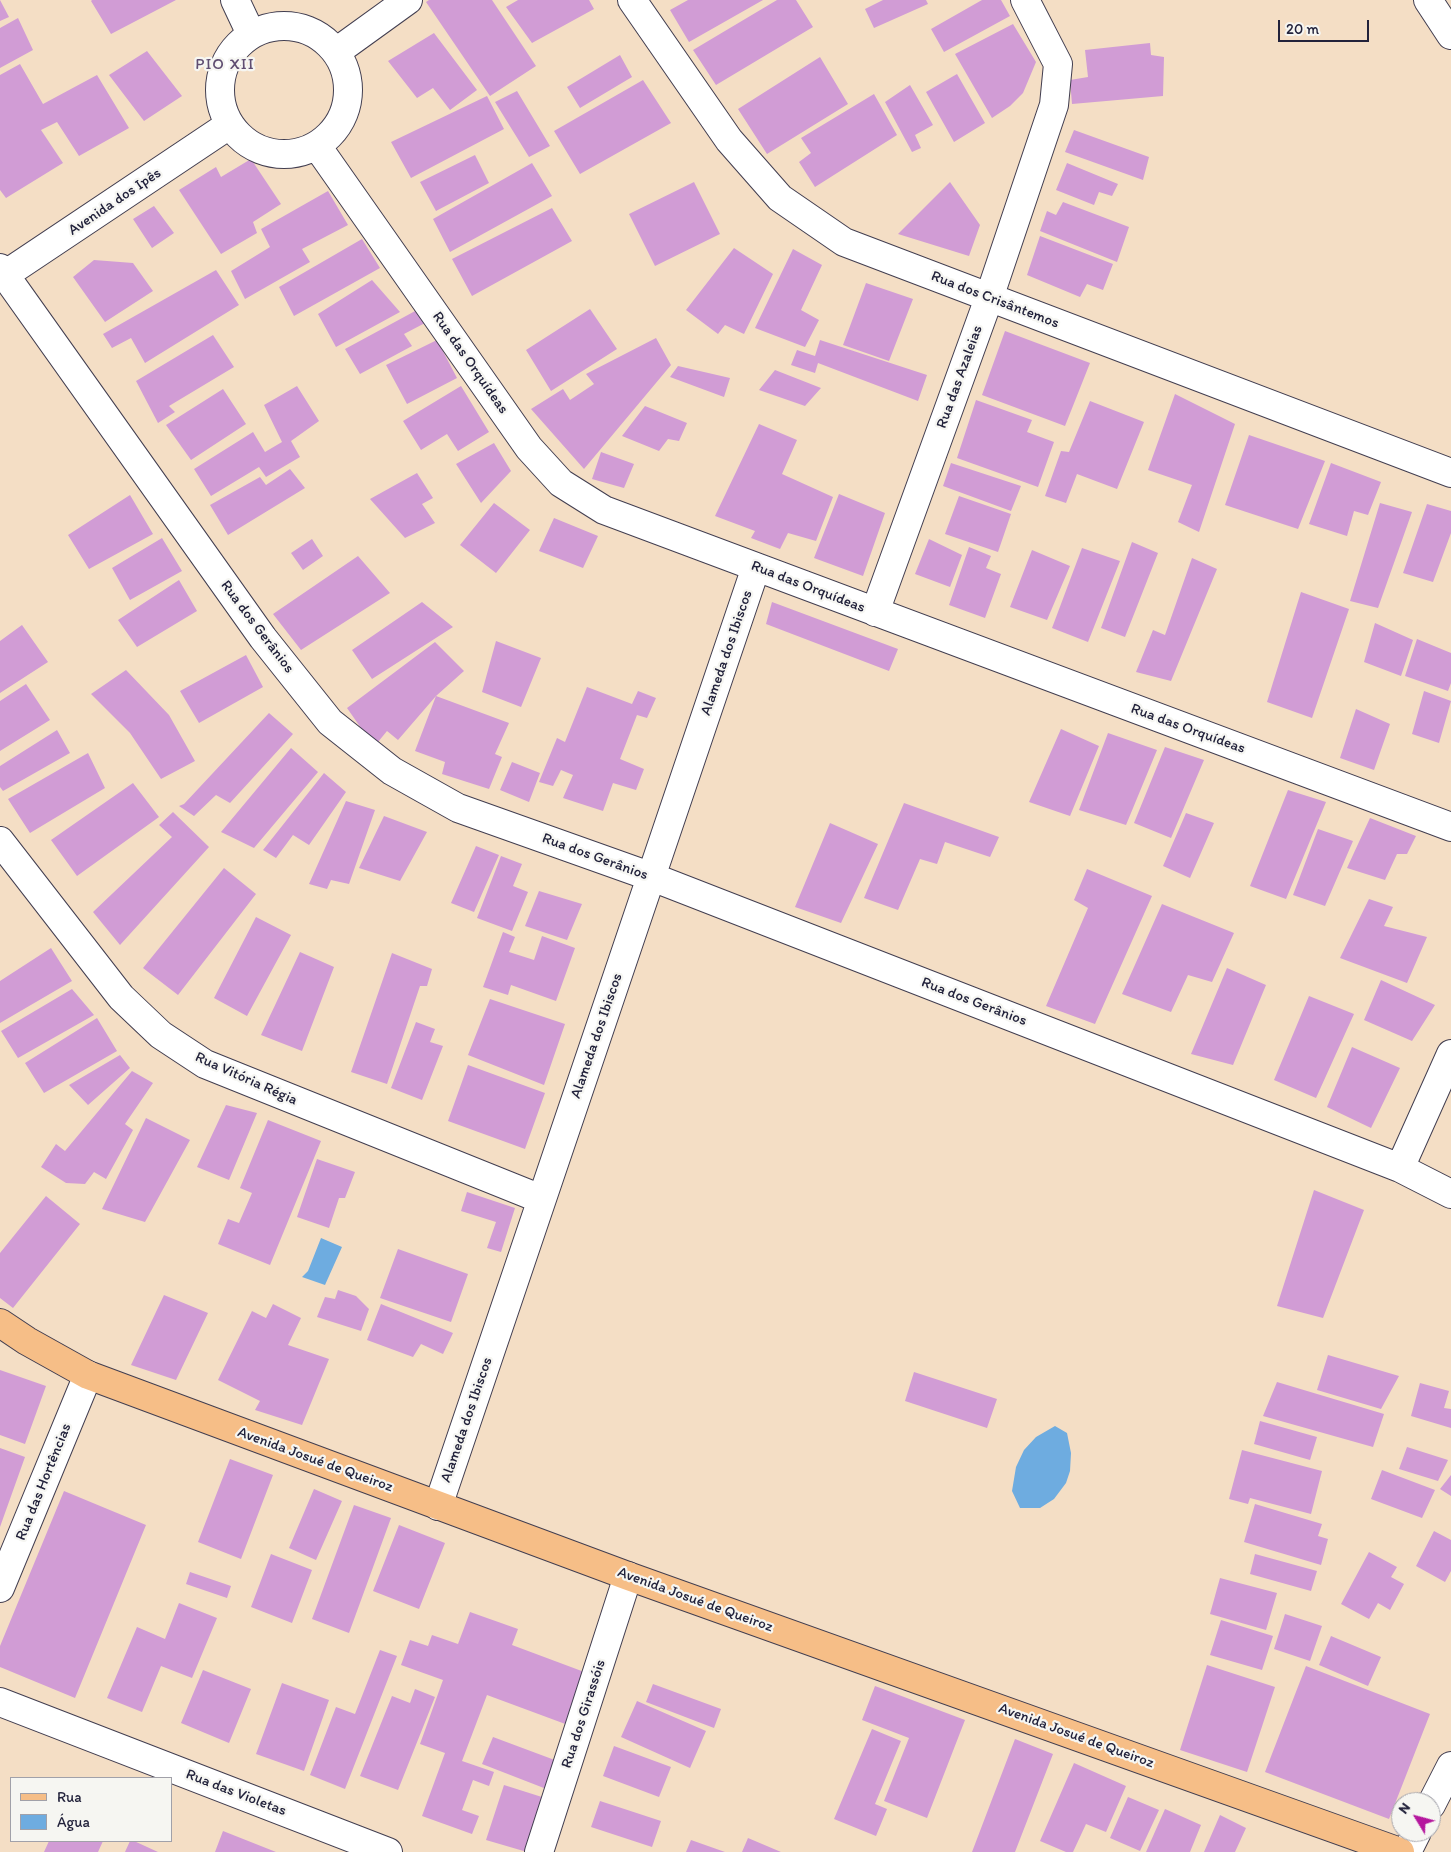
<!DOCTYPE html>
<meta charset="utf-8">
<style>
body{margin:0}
#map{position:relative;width:1451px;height:1852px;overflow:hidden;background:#f4dec5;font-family:Itim,sans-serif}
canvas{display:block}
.legend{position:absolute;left:10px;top:1777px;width:162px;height:65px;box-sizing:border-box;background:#f6f6f2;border:1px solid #a1a1a9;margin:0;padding:6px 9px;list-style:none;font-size:15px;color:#22223b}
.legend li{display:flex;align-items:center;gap:10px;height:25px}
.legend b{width:25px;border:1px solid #a1a1a9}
.north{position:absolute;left:1391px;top:1792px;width:50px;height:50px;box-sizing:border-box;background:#f6f6f2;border:1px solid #a1a1a9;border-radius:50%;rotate:307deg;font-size:14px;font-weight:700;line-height:20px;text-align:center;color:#22223b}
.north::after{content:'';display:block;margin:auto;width:18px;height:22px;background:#b5179e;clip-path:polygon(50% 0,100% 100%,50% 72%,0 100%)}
.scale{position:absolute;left:1278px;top:20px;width:91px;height:22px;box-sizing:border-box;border:2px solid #22223b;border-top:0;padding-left:6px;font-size:15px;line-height:18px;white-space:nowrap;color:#22223b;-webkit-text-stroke:4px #f6f6f2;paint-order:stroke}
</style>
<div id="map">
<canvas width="1451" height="1852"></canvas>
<ul class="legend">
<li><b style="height:6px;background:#f6be87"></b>Rua</li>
<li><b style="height:14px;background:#6eace0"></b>Água</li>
</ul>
<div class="north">N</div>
<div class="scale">20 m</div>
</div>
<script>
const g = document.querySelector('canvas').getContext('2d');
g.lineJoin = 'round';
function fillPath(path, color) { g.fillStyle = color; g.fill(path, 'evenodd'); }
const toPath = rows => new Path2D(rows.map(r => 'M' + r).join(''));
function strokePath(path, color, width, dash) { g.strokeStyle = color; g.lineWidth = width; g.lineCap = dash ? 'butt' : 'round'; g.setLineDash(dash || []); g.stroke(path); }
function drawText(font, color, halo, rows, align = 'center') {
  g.font = font + ' Itim,sans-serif'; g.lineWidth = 4.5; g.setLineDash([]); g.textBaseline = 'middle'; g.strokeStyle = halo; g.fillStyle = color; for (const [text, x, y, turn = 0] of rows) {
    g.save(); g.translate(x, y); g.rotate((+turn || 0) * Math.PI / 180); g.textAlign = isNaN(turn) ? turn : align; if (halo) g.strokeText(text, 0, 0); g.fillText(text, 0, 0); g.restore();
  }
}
fillPath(toPath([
 [321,1238,342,1247,325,1285,302,1277,308,1271],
 [1055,1426,1067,1433,1071,1453,1070,1471,1066,1483,1054,1499,1040,1508,1020,1508,1012,1491,1016,1467,1024,1450,1036,1437]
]), '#6eace0');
fillPath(toPath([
 [0,0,9,17,0,21],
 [92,0,176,0,111,34,91,1],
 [429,0,492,0,536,66,490,96,426,2],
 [518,0,589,0,594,9,532,43,506,7],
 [688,0,763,0,689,42,670,10],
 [777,0,796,0,813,27,716,85,693,50],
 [883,0,926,0,928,4,874,28,865,9],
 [982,0,1001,0,1010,16,944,52,931,29],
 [18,18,33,50,0,68,0,28],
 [1013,24,1036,62,1023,93,1010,106,992,118,955,54],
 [434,33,477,90,450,110,433,88,417,98,388,61],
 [1150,43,1151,55,1164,57,1163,96,1072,104,1070,80,1088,77,1085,50],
 [147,51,182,96,144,121,109,75],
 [620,55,632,77,580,108,567,87],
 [820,57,848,104,767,154,738,109],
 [20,64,43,104,97,75,129,128,79,156,57,122,41,130,63,163,6,198,0,190,0,75],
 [957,74,985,123,954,142,926,92],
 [643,80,671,123,580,174,554,131],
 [910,85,933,125,915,135,921,148,912,152,885,102],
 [517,91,550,146,529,157,495,102],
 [874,94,897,135,815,187,799,162,811,153,801,138],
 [487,96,504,129,411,178,391,142],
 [1074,130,1149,157,1143,180,1065,152],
 [475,155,489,183,436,211,420,182],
 [251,159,281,204,253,222,257,233,221,254,179,190,216,167,221,177],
 [532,163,552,196,450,252,433,219],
 [1067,163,1118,184,1112,196,1099,192,1094,205,1056,190],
 [694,182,720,234,655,266,629,214],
 [950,182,980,225,969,256,898,234],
 [328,191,348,225,302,249,310,262,245,299,231,271,270,247,261,229],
 [1063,202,1129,227,1117,262,1040,231,1047,211,1056,215],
 [154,206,174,233,152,248,133,219],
 [552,208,572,241,472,296,452,259],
 [1040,236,1113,264,1103,290,1087,284,1080,297,1027,275],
 [362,239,380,268,294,316,279,287],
 [734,248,773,274,744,334,725,325,718,334,686,310],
 [793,249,822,265,801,310,819,320,805,347,755,328],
 [94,260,133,263,153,291,105,322,73,277],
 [216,270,239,305,145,363,131,338,112,348,103,334],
 [372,280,400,312,336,347,318,314],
 [866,283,913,299,889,361,843,345],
 [590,309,617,349,551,391,526,350],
 [417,310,425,323,404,334,412,346,360,374,345,349],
 [1005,331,1090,363,1065,426,982,395],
 [213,335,234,367,169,406,175,412,158,423,136,381],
 [656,338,671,365,584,469,531,409,563,389,570,400,594,384,586,374],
 [437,340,457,378,407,404,386,365],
 [820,340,927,375,918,401,818,363,815,373,791,365,797,350,815,356],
 [678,366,730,378,724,397,670,377],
 [775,370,821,388,805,406,759,390],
 [297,386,319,421,291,441,300,457,266,477,259,467,211,496,194,469,253,432,265,452,282,442,264,405],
 [461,386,489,432,458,451,447,434,421,450,403,421],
 [223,389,246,424,191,460,166,425],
 [1175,394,1235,424,1199,532,1178,522,1192,485,1148,470],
 [976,400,1032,420,1027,432,1054,442,1038,487,957,458],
 [1090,401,1144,422,1117,489,1077,474,1066,503,1045,496,1061,451,1069,452],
 [645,406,687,423,679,441,668,439,659,451,622,436],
 [759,424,797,440,782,474,833,497,816,541,788,533,780,549,751,538,755,531,715,516],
 [1249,435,1325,461,1298,529,1225,505],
 [494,443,511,471,481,503,456,464],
 [601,452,634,464,624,488,592,479],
 [951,463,1021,486,1011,511,943,486],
 [1331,463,1381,482,1368,515,1354,511,1347,536,1309,524],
 [290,469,305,488,228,535,210,505,260,477,266,485],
 [417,473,433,498,422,504,435,523,405,538,370,499],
 [839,494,885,513,863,576,814,558],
 [130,495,153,534,89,569,68,535],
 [959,496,1011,514,998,552,945,534],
 [494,503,530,530,496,573,460,545],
 [1380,503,1412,512,1378,608,1350,601],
 [1427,504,1451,511,1451,533,1433,582,1403,573],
 [554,518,598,536,583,568,539,551],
 [162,538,182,571,130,600,112,568],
 [312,539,323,556,303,570,291,553],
 [929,539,962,555,950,587,915,574],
 [1132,542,1158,553,1125,637,1101,628],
 [969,547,991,556,986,568,1001,574,985,618,949,605],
 [1082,548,1120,561,1088,642,1052,628],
 [1032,550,1070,566,1047,620,1010,607],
 [358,556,390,593,301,650,273,614],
 [1192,558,1217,569,1171,681,1136,672,1153,630,1165,635],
 [179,580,197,611,137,647,118,620],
 [1301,592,1349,609,1312,718,1267,702],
 [422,602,453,627,372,679,352,650],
 [772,602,898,649,889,671,766,624],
 [1375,623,1413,640,1401,676,1364,662],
 [22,625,48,662,0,693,0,641],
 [1417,639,1451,653,1451,683,1448,691,1405,676],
 [496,641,541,658,521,707,482,692],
 [435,642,464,671,436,696,509,723,495,754,502,757,489,789,442,774,445,762,415,751,436,696,398,740,387,731,378,742,361,728,347,708],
 [246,655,263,687,199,723,180,691],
 [126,670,169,715,195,761,161,779,130,733,91,694],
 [26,684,50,720,0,751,0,701],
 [587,687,632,704,638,691,656,698,647,718,637,715,620,759,644,769,636,790,613,783,603,811,563,798,573,775,561,770,553,786,539,782,557,738,565,742],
 [1424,691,1451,701,1439,743,1412,734],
 [1356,709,1390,724,1374,770,1340,758],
 [269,713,293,734,230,803,216,795,194,816,179,806,184,804],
 [1061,729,1099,746,1070,816,1029,802],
 [57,730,70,753,3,791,0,787,0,766],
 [1108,733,1157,750,1126,825,1079,810],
 [1165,747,1204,760,1171,838,1134,823],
 [291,748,318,772,254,848,221,832],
 [88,753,105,788,30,833,8,799],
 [512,762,540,773,529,802,500,790],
 [324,773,346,792,309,845,293,835,276,858,263,850],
 [133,783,159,817,77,876,51,840],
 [1288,790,1326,802,1286,899,1250,886],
 [346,801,375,810,349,884,331,880,327,889,309,884],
 [904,803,999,837,990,857,945,842,937,864,920,859,898,910,864,898],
 [173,812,209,847,120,945,93,912,172,837,159,825],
 [1186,813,1214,823,1190,878,1163,866],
 [384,816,427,832,400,881,359,868],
 [1370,818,1416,836,1407,854,1397,854,1385,880,1347,868],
 [830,823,878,844,841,923,795,907],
 [1318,829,1353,841,1325,906,1293,895],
 [476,846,499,855,474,912,451,903],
 [501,856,522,864,513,886,528,892,512,931,477,918],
 [224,868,256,894,178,995,143,968],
 [1087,869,1152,896,1095,1024,1046,1006,1088,908,1074,900],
 [539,891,582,904,567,940,525,926],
 [1369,899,1393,907,1384,926,1427,937,1407,983,1340,958],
 [1162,904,1234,933,1212,982,1188,975,1171,1012,1122,994],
 [256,917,291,935,247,1016,214,998],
 [503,932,515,937,509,952,534,960,542,936,575,948,556,1001,511,985,508,995,483,987],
 [51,948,72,981,0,1023,0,981],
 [300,952,334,967,302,1051,261,1035],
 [392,953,432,969,427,986,420,986,387,1084,351,1072],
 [1227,968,1266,985,1233,1065,1191,1054],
 [1381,980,1435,1005,1412,1041,1364,1020],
 [72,989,94,1015,18,1058,1,1031],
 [1309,996,1354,1014,1316,1098,1274,1080],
 [490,999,565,1024,544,1085,468,1055],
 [97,1018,117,1051,44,1093,25,1063],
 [416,1022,435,1029,430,1042,443,1046,422,1100,391,1088],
 [1352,1047,1400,1068,1371,1128,1327,1107],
 [120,1055,130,1068,88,1105,69,1085],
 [468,1065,545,1093,525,1149,448,1121],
 [132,1071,153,1083,125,1124,133,1130,106,1179,94,1172,85,1184,66,1183,41,1167,56,1144,65,1151],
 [226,1105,257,1113,229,1180,197,1167],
 [146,1118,190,1140,145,1222,102,1209],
 [268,1120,321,1141,270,1265,218,1244,228,1219,239,1223,252,1193,240,1188],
 [317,1159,355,1172,345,1198,339,1198,329,1228,297,1217],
 [1314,1190,1364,1210,1323,1318,1277,1306],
 [467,1192,515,1208,501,1252,487,1248,496,1222,461,1211],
 [46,1196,80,1224,13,1308,0,1298,0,1253],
 [398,1249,468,1274,451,1322,380,1298],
 [338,1290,356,1296,369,1309,361,1331,317,1317,325,1297,335,1299],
 [164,1295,208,1313,176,1380,131,1365],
 [273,1304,301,1318,288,1345,329,1359,302,1425,255,1410,260,1401,218,1380,252,1311,266,1318],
 [381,1304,453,1333,443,1354,421,1344,413,1357,367,1340],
 [1328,1355,1399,1376,1381,1409,1317,1390],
 [0,1370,46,1386,25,1444,0,1435],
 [914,1372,997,1399,987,1428,905,1401],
 [1277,1382,1384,1414,1373,1447,1263,1416],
 [1420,1383,1449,1391,1444,1408,1451,1409,1451,1428,1411,1416],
 [1260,1421,1317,1437,1310,1460,1254,1444],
 [1407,1447,1448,1460,1438,1481,1399,1469],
 [0,1448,25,1457,0,1527],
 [1242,1450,1322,1471,1311,1514,1250,1498,1248,1504,1229,1499],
 [230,1459,273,1475,241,1559,198,1542],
 [1382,1470,1435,1490,1422,1518,1371,1499],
 [1451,1475,1451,1496,1440,1489],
 [314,1489,342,1501,316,1560,289,1548],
 [64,1491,146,1525,75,1698,0,1667,0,1646],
 [1255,1504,1322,1524,1318,1536,1328,1539,1321,1565,1244,1542],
 [354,1505,391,1518,349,1633,312,1619],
 [399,1525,445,1543,419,1609,373,1591],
 [1434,1531,1451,1540,1451,1571,1445,1582,1416,1566],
 [1369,1552,1397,1567,1391,1577,1404,1584,1390,1610,1378,1603,1369,1619,1341,1604],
 [271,1554,312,1570,292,1623,251,1607],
 [1255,1554,1317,1571,1311,1591,1250,1574],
 [190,1572,231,1586,227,1598,186,1584],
 [1220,1578,1277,1593,1266,1630,1210,1614],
 [179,1603,217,1618,192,1678,161,1666,142,1712,107,1698,137,1627,165,1639],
 [470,1612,518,1629,512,1645,587,1673,568,1725,487,1695,462,1761,494,1772,489,1786,473,1780,462,1810,479,1816,472,1834,422,1816,445,1753,420,1744,443,1680,401,1665,410,1640,428,1646,432,1635,458,1644],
 [1285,1614,1322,1626,1310,1661,1274,1649],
 [1221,1620,1273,1636,1262,1670,1210,1655],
 [1331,1636,1381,1657,1368,1686,1319,1665],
 [380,1650,397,1656,345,1789,310,1775,336,1707,355,1714],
 [1207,1665,1275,1687,1247,1772,1180,1750],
 [1306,1666,1430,1714,1389,1819,1265,1772],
 [203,1670,251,1689,229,1743,181,1723],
 [282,1683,329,1700,304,1771,256,1754],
 [653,1684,721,1709,714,1728,646,1702],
 [875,1686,965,1720,927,1818,884,1801,909,1738,862,1720],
 [415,1689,435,1697,398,1790,360,1776,392,1696,410,1703],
 [637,1701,706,1731,690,1768,621,1737],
 [872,1729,901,1741,875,1804,887,1809,876,1836,834,1819],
 [493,1737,560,1762,549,1790,482,1764],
 [1015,1739,1053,1754,1015,1852,972,1852],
 [614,1746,671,1767,659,1797,603,1776],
 [1074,1763,1126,1786,1106,1832,1086,1824,1073,1852,1066,1852,1040,1841],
 [504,1785,545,1798,527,1852,486,1840],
 [1128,1797,1159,1810,1140,1851,1110,1838],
 [600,1801,661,1821,652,1847,591,1827],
 [1165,1809,1201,1825,1190,1852,1146,1852],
 [1220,1815,1246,1828,1235,1852,1204,1852],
 [223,1831,276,1852,215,1852],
 [748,1838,781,1852,742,1852],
 [691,1840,725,1852,686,1852],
 [49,1841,103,1841,98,1852,44,1852],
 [130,1841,134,1841,158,1852,125,1852]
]), '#d19cd5');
const street = toPath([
 [235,0,251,34],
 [632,0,729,140,780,198,844,242,1451,473],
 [1428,0,1451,35],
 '220 90a64 64 0 1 1 128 0a64 64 0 1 1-128 0Z',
 [336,52,408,0],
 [317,146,529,448,561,483,604,510,1451,827],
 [0,268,263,638,330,722,392,771,458,808,652,877,1400,1168,1451,1194],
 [0,278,229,125],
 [875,612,989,298,1054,105,1058,64,1025,0],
 [0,841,121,997,161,1035,205,1064,541,1199],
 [1400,1168,1451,1054],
 [438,1506,756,567],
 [0,1588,88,1375],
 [0,1702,388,1852],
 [1431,1805,1451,1766],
 [539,1852,628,1576],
 [1407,1852,1417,1832]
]);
const primary = toPath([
 [0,1323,27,1341,88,1375,628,1576,1400,1852]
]);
strokePath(street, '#423e50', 30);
strokePath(primary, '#423e50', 30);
strokePath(street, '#fff', 28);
strokePath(primary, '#f6be87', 28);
drawText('15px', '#22223b', '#f6f6f2', [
 ["Avenida dos Ipês",115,202,-34],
 ["Rua dos Crisântemos",995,300,21],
 ["Rua das Orquídeas",470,363,55],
 ["Rua das Azaleias",960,377,-70],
 ["Rua das Orquídeas",808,587,21],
 ["Rua dos Gerânios",257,627,53],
 ["Alameda dos Ibiscos",727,653,-71],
 ["Rua das Orquídeas",1188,729,20],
 ["Rua dos Gerânios",595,857,20],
 ["Rua dos Gerânios",974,1002,21],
 ["Alameda dos Ibiscos",597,1036,-71],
 ["Rua Vitória Régia",246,1079,24],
 ["Alameda dos Ibiscos",467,1420,-71],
 ["Avenida Josué de Queiroz",315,1460,20],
 ["Rua das Hortências",44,1482,-68],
 ["Avenida Josué de Queiroz",695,1600,20],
 ["Rua dos Girassóis",584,1714,-72],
 ["Avenida Josué de Queiroz",1076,1736,20],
 ["Rua das Violetas",236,1793,21]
]);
g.letterSpacing = '1px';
drawText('16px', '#5f4d71', '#f6f6f2', [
 ["PIO XII",225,65]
]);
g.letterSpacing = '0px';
</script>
